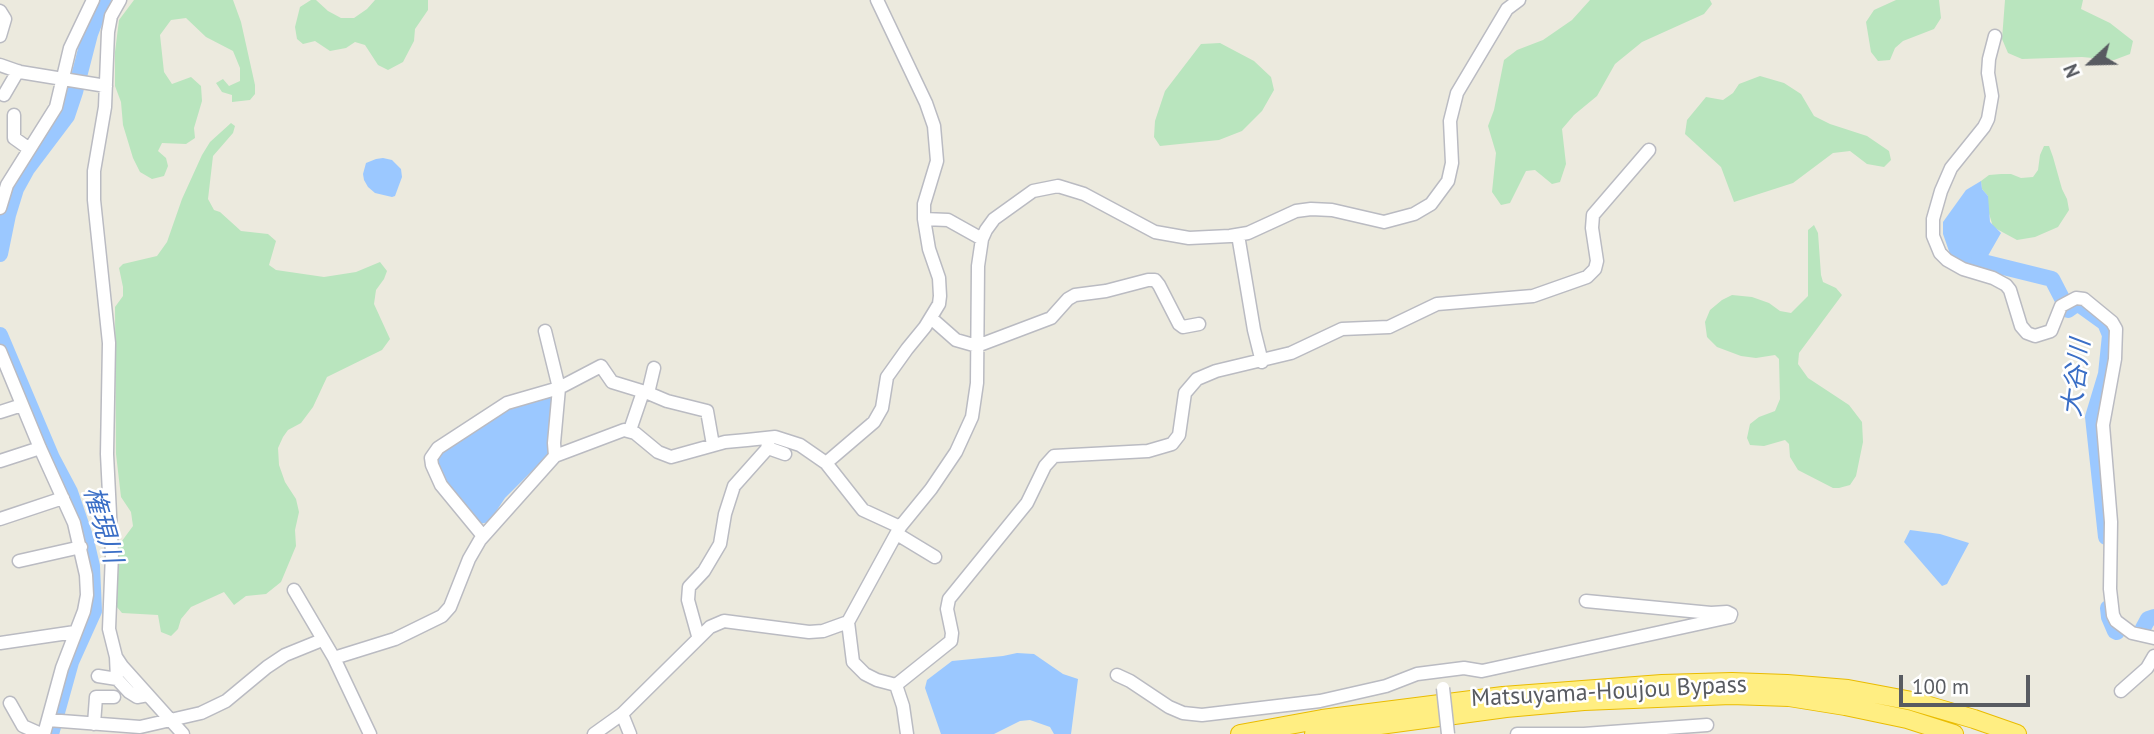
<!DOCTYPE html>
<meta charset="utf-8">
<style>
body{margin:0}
#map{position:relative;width:2154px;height:734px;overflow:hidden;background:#eceade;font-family:"PT Sans",sans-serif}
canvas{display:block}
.north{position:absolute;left:2056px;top:28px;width:70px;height:70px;-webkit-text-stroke:5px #fff;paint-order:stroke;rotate:248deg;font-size:19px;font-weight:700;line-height:28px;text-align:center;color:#585b61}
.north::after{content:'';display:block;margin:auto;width:24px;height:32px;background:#585b61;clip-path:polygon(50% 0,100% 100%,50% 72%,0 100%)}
.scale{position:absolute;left:1899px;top:675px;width:131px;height:32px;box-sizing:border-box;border:4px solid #585b61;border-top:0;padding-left:9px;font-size:21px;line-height:24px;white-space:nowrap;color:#585b61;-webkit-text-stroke:5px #fff;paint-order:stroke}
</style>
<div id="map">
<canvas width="2154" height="734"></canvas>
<div class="north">N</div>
<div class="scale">100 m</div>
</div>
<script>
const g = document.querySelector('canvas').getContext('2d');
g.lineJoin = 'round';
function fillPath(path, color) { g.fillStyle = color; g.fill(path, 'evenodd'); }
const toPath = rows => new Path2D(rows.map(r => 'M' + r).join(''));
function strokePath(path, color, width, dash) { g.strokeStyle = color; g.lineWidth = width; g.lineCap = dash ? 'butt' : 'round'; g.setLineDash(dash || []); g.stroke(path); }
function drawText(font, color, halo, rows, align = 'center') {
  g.font = font + ' "PT Sans","Noto Sans JP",sans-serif'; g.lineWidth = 5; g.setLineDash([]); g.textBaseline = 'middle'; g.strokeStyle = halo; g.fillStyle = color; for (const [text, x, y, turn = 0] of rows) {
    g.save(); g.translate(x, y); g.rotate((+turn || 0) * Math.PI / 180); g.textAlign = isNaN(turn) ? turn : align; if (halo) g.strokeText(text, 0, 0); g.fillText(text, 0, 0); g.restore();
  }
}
fillPath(toPath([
 [134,0,233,0,241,22,255,85,255,94,250,100,232,102,232,95,222,92,216,83,223,79,229,86,240,81,240,68,233,51,206,37,186,18,171,20,160,35,164,72,172,84,191,77,201,86,202,101,194,128,195,138,186,144,162,143,158,151,166,158,168,166,164,176,152,179,140,172,133,158,123,125,121,102,115,86,115,52,119,20],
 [311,0,316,0,328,11,341,18,354,18,367,9,375,0,428,0,428,10,415,29,414,41,403,62,388,70,378,65,365,45,355,42,346,48,330,51,315,41,303,44,297,39,295,27,300,7],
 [1590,0,1710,0,1712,4,1704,14,1642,42,1615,64,1597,96,1574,115,1562,129,1566,164,1560,182,1552,184,1535,170,1526,171,1510,203,1501,205,1492,192,1496,153,1488,126,1494,110,1504,60,1517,50,1543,40,1572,20],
 [1896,0,1939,0,1941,18,1934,29,1903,41,1895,48,1890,60,1878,61,1871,52,1866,22,1874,10],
 [2005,0,2083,0,2081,9,2110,23,2133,41,2130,54,2114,60,2082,57,2022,59,2008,53,2002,39],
 [1220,43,1254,61,1271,77,1274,90,1262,111,1242,131,1219,140,1160,146,1154,137,1155,121,1165,91,1201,44],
 [1760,76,1784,83,1801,94,1814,116,1830,124,1867,136,1889,151,1891,160,1884,167,1867,164,1850,151,1833,153,1793,183,1734,202,1721,167,1685,134,1687,120,1706,97,1723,100,1733,93,1739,84],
 [231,123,235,126,233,133,213,156,208,199,214,210,220,212,241,231,268,234,276,241,269,265,276,270,324,277,356,272,380,262,387,271,384,279,376,290,374,304,390,339,382,350,327,377,313,407,301,423,288,430,283,437,278,448,279,465,285,482,296,499,299,512,295,530,296,546,281,582,266,594,246,596,234,605,224,592,191,607,181,619,178,629,171,636,161,632,158,615,122,613,116,606,119,545,133,526,131,512,121,497,116,454,115,307,123,296,123,287,119,268,123,264,157,256,167,242,182,199,202,155,210,142],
 [2044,146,2049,146,2053,157,2062,189,2067,199,2069,210,2058,227,2035,237,2017,240,1993,227,1988,210,1988,196,1982,189,1981,181,1989,175,2001,174,2011,174,2021,178,2033,177,2038,170,2040,155],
 [1814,225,1818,233,1821,275,1823,282,1836,288,1842,295,1799,353,1798,364,1808,378,1849,405,1862,422,1863,442,1856,476,1850,485,1839,488,1833,488,1798,470,1790,457,1789,444,1785,440,1764,446,1750,445,1747,438,1750,424,1759,417,1775,411,1780,399,1779,359,1775,355,1756,358,1741,356,1717,347,1707,337,1705,322,1710,310,1722,300,1732,295,1752,297,1769,303,1780,311,1791,313,1808,296,1808,230]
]), '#b9e5be');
fillPath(toPath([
 [383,158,392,160,401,169,402,177,395,196,392,197,375,193,368,187,364,180,363,174,366,163,376,159],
 [1981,181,1982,189,1988,196,1990,222,2001,233,1981,268,1960,263,1950,254,1943,234,1943,222,1966,190],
 [551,394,554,397,548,455,505,498,489,522,480,524,444,480,436,461,439,455,508,408],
 [1910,530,1940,534,1969,543,1947,584,1942,586,1904,542],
 [1017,653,1034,654,1063,674,1078,679,1071,734,1054,734,1050,727,1030,720,1020,721,994,734,941,734,925,688,927,680,952,661,1003,656]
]), '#9bc8ff');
strokePath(toPath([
 [0,254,8,215,16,189,27,169,67,116,75,92,90,34,103,0],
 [1979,261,2052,279,2068,310,2075,305,2080,305,2105,323,2110,335,2106,374,2093,417,2106,537],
 [0,335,52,458,70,492,85,536,92,566,94,611,71,662,51,734],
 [2108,608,2109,617,2115,631,2117,632],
 [2141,632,2148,619,2154,617]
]), '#9bc8ff', 16);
const minor = toPath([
 [120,0,111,16,108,32,105,107,94,171,94,200,109,343,107,454,112,554,109,629,116,657,122,666,183,734],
 [0,11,5,19,0,36],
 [1995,36,1989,59,1988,73,1992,96,1988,119,1984,127,1951,168,1941,191,1933,219,1933,236,1940,253,1947,260,1963,269,1993,278,2006,285,2010,290,2021,326,2027,333,2035,336,2051,331,2061,306,2076,298,2084,299,2112,322,2116,329,2115,359,2103,425,2111,522,2110,589,2113,615,2116,621,2132,633,2154,638],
 [0,65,20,72,106,86],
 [4,95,18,71],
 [14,115,14,138,28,148],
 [0,208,7,185,56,107,70,48,93,0],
 [924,219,948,220,982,239],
 [1238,235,1254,330,1262,362],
 [931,318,956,340,977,346,1051,318,1068,299,1075,295,1106,291,1148,280,1155,280,1159,285,1179,324,1183,327,1199,324],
 [545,331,559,388,554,443,555,456],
 [0,351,40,448,74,523,86,575,87,595,84,611,62,668,44,734],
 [648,393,654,368],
 [0,412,22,405],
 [630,430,643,392],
 [768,448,785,454],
 [0,461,40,448],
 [826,463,874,422,882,408,887,377,907,349,925,327,939,304,940,296,939,278,929,249,924,219,924,204,937,161,934,126,926,103,877,0],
 [0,519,63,498],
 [897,534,935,557],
 [483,536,441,485,432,465,431,458,438,448,507,403,559,388,601,366,612,382,648,393,667,401,707,411,713,445],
 [19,561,81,547],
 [294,590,334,658,370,734],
 [698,636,688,600,689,587,704,571,720,544,725,514,734,486,767,449,769,438],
 [0,643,75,632],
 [116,657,117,679,129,692,137,697,148,695],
 [334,658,395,639,442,616,450,607,469,559,480,540,555,456,624,430,635,433,658,452,671,457,725,442,747,440,775,437,800,445,826,463,863,510,900,527],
 [1117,675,1130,681,1169,707,1183,713,1202,715,1320,701,1386,686,1417,674,1464,668,1482,671,1730,617,1731,614,1727,612,1711,613,1586,601],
 [98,676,117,679],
 [896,685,877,680,865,674,853,662,848,622,900,527,931,489,956,452,972,417,977,383,978,266,982,239,986,230,994,219,1033,191,1058,186,1084,194,1155,232,1189,238,1230,236,1248,233,1296,211,1311,209,1332,210,1384,222,1414,214,1431,204,1448,181,1452,163,1450,121,1457,93,1507,9,1519,0],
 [896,685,951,641,952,633,947,609,949,599,1027,503,1045,466,1054,456,1148,451,1172,444,1179,435,1185,393,1197,379,1216,371,1291,353,1342,329,1389,327,1437,304,1533,296,1587,277,1595,269,1597,261,1592,228,1593,215,1649,150],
 [896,685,903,706,907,734],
 [2121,691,2147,668,2154,656],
 [10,703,23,726,41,734],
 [622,714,630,734],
 [48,720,140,727,201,713,226,701,267,667,285,655,322,640],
 [94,724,96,697,114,697],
 [594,734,622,714,710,627,724,621,809,632,823,631,848,622],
 [1517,734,1584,734,1707,725]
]);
const highway = toPath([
 [1240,734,1322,719,1503,696,1662,684,1732,682,1787,684,1848,689,1912,701,1974,719,2017,734],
 [1314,734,1506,708,1584,701,1731,695,1789,697,1845,706,1907,719,1954,734]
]);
strokePath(minor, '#babbc2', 15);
strokePath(highway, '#eabc00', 20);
strokePath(minor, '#fff', 12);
strokePath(highway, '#ffee82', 18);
const minorBridge = toPath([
 [1443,688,1448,734]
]);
strokePath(minorBridge, '#babbc2', 15, []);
strokePath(minorBridge, '#fff', 12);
drawText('24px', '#585b61', '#fff', [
 ["Matsuyama-Houjou Bypass",1609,692,-3]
]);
drawText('italic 26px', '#3a6ec6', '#fff', [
 ["大谷川",2077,378,-83],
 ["権現川",102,525,74]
]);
</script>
